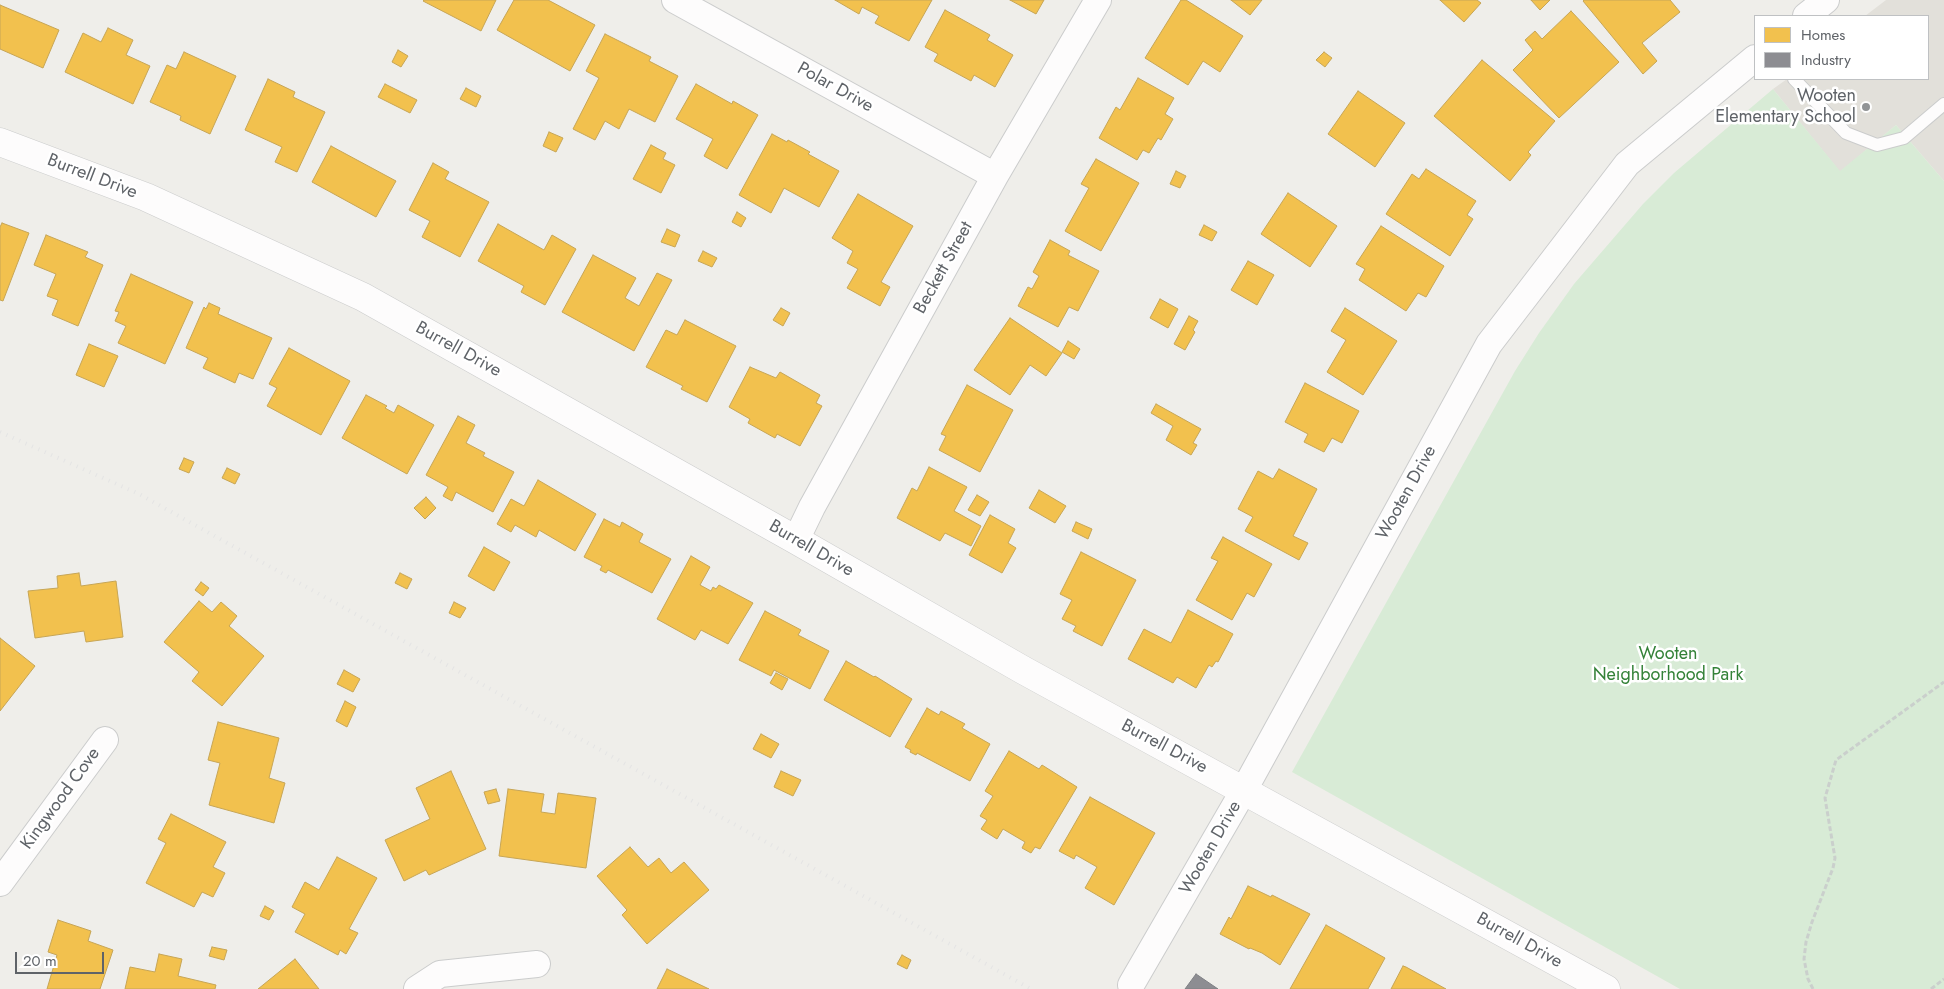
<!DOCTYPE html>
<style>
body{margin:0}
#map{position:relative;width:1944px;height:989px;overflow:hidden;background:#efeeea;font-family:Jost,sans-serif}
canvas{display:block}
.legend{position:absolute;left:1754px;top:15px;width:175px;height:65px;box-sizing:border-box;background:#fff;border:1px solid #bfc1c3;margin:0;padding:6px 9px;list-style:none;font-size:15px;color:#5f6368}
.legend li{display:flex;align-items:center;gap:10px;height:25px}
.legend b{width:25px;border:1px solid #bfc1c3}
.scale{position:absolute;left:15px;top:952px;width:89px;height:22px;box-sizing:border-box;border:2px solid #5f6368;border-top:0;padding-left:6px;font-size:15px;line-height:18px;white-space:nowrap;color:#5f6368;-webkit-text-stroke:4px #fff;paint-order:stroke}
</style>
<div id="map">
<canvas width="1944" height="989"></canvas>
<ul class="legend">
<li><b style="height:14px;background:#f2c14e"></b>Homes</li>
<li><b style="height:14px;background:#8d8d92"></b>Industry</li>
</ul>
<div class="scale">20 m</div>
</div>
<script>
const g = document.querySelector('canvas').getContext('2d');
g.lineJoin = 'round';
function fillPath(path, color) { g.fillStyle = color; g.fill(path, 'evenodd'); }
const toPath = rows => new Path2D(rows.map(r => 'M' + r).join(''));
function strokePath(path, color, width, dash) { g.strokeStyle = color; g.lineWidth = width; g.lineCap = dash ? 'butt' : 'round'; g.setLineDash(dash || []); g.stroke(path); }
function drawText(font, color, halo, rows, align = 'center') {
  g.font = font + ' Jost,sans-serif'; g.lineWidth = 5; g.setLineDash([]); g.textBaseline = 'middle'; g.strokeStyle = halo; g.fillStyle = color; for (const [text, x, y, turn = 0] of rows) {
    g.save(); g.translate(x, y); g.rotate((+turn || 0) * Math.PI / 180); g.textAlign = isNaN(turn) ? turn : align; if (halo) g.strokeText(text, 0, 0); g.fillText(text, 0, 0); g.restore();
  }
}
fillPath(toPath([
 [1886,0,1944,0,1944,181,1896,125,1840,172,1773,89,1787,79,1928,79,1928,16,1865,16]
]), '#e2e0da');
fillPath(toPath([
 [1773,89,1840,171,1896,125,1944,181,1944,989,1680,989,1292,772,1515,371,1539,333,1574,284,1643,204,1674,173]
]), '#d8ebd6');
const homes = toPath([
 [424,0,496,0,481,31,423,1,424,0],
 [514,0,548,0,595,25,570,71,497,30,514,0],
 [835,0,932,0,909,41,875,23,879,16,862,7,859,14,835,0],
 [1010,0,1044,0,1036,14,1010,0],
 [1181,0,1186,0,1243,36,1220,72,1203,61,1188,85,1145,58,1181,0],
 [1231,0,1262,0,1250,15,1231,0],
 [1440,0,1477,0,1481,3,1464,22,1440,0],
 [1531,0,1550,0,1540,10,1531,0],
 [1584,0,1670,0,1680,12,1642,43,1657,61,1643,74,1583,1,1584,0],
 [0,5,59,30,43,68,0,49,0,5],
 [945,10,990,35,987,40,1013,55,995,87,974,75,971,81,934,61,938,54,925,47,945,10],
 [1571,11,1619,62,1559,118,1513,70,1533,50,1525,40,1535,31,1542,39,1571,11],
 [108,28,133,40,126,55,150,66,133,104,65,72,83,33,101,42,108,28],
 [605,34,651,57,649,61,678,76,655,122,629,109,619,129,605,121,595,140,573,129,599,78,586,71,605,34],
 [398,50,408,56,401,67,392,62,398,50],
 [184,52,236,76,210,134,180,120,181,116,150,102,167,65,176,69,184,52],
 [1324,52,1332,58,1325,67,1316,60,1324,52],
 [1482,60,1555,121,1528,152,1531,155,1510,181,1434,116,1482,60],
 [1138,78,1174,98,1165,114,1173,119,1161,140,1158,138,1149,153,1143,150,1137,160,1099,138,1116,107,1120,110,1138,78],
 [268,79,295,92,293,97,325,112,297,172,275,162,282,147,245,130,268,79],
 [385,84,417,100,410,113,378,97,385,84],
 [696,84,732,104,733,101,758,115,727,169,704,156,713,139,676,119,696,84],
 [466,88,481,96,476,107,460,99,466,88],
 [1358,91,1405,123,1375,167,1328,134,1358,91],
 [549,132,563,138,556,152,543,146,549,132],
 [772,134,787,142,788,140,810,152,808,154,839,171,819,207,784,188,771,213,739,195,772,134],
 [651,145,666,153,663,159,675,165,661,193,633,179,651,145],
 [331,146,396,181,376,217,312,182,331,146],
 [1096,159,1139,183,1101,251,1065,231,1089,188,1081,184,1096,159],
 [433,163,449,172,445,179,489,202,460,257,422,237,430,221,409,210,433,163],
 [1426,169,1476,201,1467,215,1473,219,1450,256,1386,214,1412,174,1419,179,1426,169],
 [1176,171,1186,176,1180,188,1170,184,1176,171],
 [1288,193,1337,226,1310,267,1261,234,1288,193],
 [858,194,913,226,881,282,890,287,880,306,847,288,858,269,847,263,853,251,832,238,858,194],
 [737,212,746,218,741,227,732,222,737,212],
 [2,223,29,233,3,301,0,300,0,227,2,223],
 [498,224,544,250,552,235,576,249,545,305,521,292,524,286,478,261,498,224],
 [1204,225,1217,232,1212,241,1199,235,1204,225],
 [1381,226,1444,266,1426,297,1418,293,1406,311,1359,280,1365,269,1356,264,1381,226],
 [667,229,680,235,675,247,661,242,667,229],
 [46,235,88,252,85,257,103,265,78,326,52,315,58,300,47,296,56,274,34,265,46,235],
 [1050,240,1070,251,1068,255,1099,271,1078,311,1069,307,1058,327,1018,306,1028,287,1032,289,1039,276,1033,272,1050,240],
 [703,251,717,258,712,267,698,261,703,251],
 [593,255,636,278,625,298,639,306,657,273,672,280,634,351,562,312,593,255],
 [1248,261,1274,275,1257,305,1231,290,1248,261],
 [131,274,193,302,165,364,118,343,126,326,115,321,119,312,115,311,131,274],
 [1160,299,1178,309,1168,328,1150,318,1160,299],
 [209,303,220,308,218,314,272,338,253,379,239,373,235,383,203,368,208,358,186,348,204,307,206,309,209,303],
 [781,308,790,313,783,326,773,320,781,308],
 [1345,308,1397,341,1363,395,1327,372,1346,340,1331,331,1345,308],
 [1189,316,1198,321,1193,330,1195,332,1185,350,1174,344,1189,316],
 [1010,318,1062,353,1046,376,1030,365,1010,395,974,370,1010,318],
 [685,320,736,346,707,402,681,389,683,386,646,367,666,330,677,335,685,320],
 [1068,341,1080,349,1074,359,1062,352,1068,341],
 [89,344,118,356,104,387,76,375,89,344],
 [289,348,350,381,321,435,267,406,277,388,269,384,289,348],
 [750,367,776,378,780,372,820,395,816,403,822,406,800,446,777,434,775,438,748,423,750,419,729,407,750,367],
 [1305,383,1359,411,1342,443,1332,438,1324,452,1304,442,1308,434,1285,422,1305,383],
 [967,385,1013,410,980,472,939,450,946,436,941,434,967,385],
 [366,395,387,406,385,408,394,413,398,405,434,425,407,474,342,438,366,395],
 [1156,404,1201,429,1193,443,1197,445,1191,455,1166,440,1173,426,1151,413,1156,404],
 [458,416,475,425,466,443,485,453,483,456,514,472,493,512,456,492,452,501,443,496,448,487,426,475,458,416],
 [184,458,194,462,189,473,179,469,184,458],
 [929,467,967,487,954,511,981,526,971,546,945,533,940,541,897,518,912,488,917,491,929,467],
 [227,468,240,474,235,484,222,478,227,468],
 [1279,469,1317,489,1293,536,1308,543,1299,560,1245,531,1253,517,1238,509,1258,471,1273,479,1279,469],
 [538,480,596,514,575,551,539,530,536,537,515,525,511,532,497,524,511,499,524,506,538,480],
 [1039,490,1066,506,1055,523,1029,508,1039,490],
 [977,495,989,502,980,516,968,510,977,495],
 [426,497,436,508,425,519,414,508,426,497],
 [990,515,1015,529,1008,543,1016,548,1002,573,969,555,990,515],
 [604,519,620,527,622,522,643,534,639,542,671,559,652,593,608,570,606,573,600,570,602,566,584,557,604,519],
 [1076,522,1092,529,1088,539,1072,531,1076,522],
 [1223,537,1272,564,1254,597,1247,593,1232,620,1196,600,1218,561,1211,558,1223,537],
 [484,547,510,562,494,591,468,576,484,547],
 [1081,552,1136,580,1102,646,1073,631,1076,626,1062,619,1072,600,1060,594,1081,552],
 [691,556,710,567,700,585,711,591,713,587,716,589,719,585,753,603,728,644,701,630,695,640,657,619,691,556],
 [79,573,81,586,116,581,123,637,86,642,84,631,35,638,28,591,58,588,57,576,79,573],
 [400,573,412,579,407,589,395,583,400,573],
 [201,582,209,588,203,596,195,590,201,582],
 [199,601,212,612,221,602,237,616,229,626,264,656,222,706,192,681,199,672,164,642,199,601],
 [454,602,466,608,460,618,449,613,454,602],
 [1188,610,1233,634,1218,662,1216,661,1212,667,1209,665,1196,688,1177,677,1173,683,1128,659,1144,629,1171,643,1188,610],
 [765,611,801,630,798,635,829,651,810,689,774,670,771,676,739,660,765,611],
 [0,638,35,666,0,711,0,638],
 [846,661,874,677,875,676,912,699,890,737,824,700,846,661],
 [344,670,360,679,353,692,337,684,344,670],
 [776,673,788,679,782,690,770,683,776,673],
 [345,701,356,707,347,727,336,721,345,701],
 [927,708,939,715,941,711,965,724,962,728,990,744,970,781,917,753,916,755,910,752,911,750,905,747,927,708],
 [218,722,279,738,269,778,285,783,274,823,209,805,220,763,208,760,218,722],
 [761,734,779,744,771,758,753,749,761,734],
 [1009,751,1039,769,1042,765,1077,787,1040,849,1035,847,1031,853,1022,848,1025,842,1003,829,997,839,981,829,987,820,980,816,993,796,985,791,1009,751],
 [451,771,486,849,429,875,426,870,404,881,385,840,430,819,416,788,451,771],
 [781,771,801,780,793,796,774,787,781,771],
 [496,789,500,801,488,804,484,792,496,789],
 [508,789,544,794,541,812,555,814,558,793,596,798,586,868,499,856,508,789],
 [1090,797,1155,833,1114,905,1085,888,1097,867,1076,855,1074,859,1059,851,1090,797],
 [171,814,226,842,213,867,225,873,213,897,202,892,194,907,146,883,166,843,158,839,171,814],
 [630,847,648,867,659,858,671,873,684,862,709,890,647,944,622,915,627,910,597,876,630,847],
 [337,857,377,878,349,929,358,933,346,954,340,950,338,955,295,932,305,914,292,907,305,882,319,890,337,857],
 [1248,886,1271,897,1272,895,1310,914,1280,965,1262,953,1250,948,1249,949,1220,934,1229,917,1231,919,1248,886],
 [265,906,274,911,269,920,260,916,265,906],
 [58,920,91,931,88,941,113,950,100,989,47,989,57,955,48,952,58,920],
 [1326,925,1385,958,1368,989,1290,989,1326,925],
 [212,947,227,950,224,960,209,956,212,947],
 [159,954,182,959,178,976,216,985,215,989,125,989,130,967,155,972,159,954],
 [902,955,911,960,907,969,897,964,902,955],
 [295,959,319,989,258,989,295,959],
 [1403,966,1406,967,1446,989,1391,989,1403,966],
 [667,969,709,989,657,989,667,969]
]);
fillPath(homes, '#f2c14e');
strokePath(homes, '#c6a556', 1);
const industry = toPath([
 [1196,974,1218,989,1185,989,1196,974]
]);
fillPath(industry, '#8d8d92');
strokePath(industry, '#7f8085', 1);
const service = toPath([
 [1794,79,1846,133,1877,145,1904,138,1944,104]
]);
const minor = toPath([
 [675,0,995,176],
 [1806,16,1826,0],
 [796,540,812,507,995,176,1098,0],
 [0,883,105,740],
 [1131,985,1244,790,1489,344,1627,164,1755,58],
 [417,989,440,974,537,964]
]);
const tertiary = toPath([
 [0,142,146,197,363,297,796,540,1023,670,1606,989]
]);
strokePath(service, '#cbcccc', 14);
strokePath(minor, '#cbcccc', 28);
strokePath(tertiary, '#cbcccc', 29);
strokePath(toPath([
 [1813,989,1808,979,1804,959,1806,942,1812,922,1833,868,1835,858,1825,798,1836,760,1944,682],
 [1931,989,1944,979]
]), '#cacfcc', 3, [5, 2.5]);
strokePath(service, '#fdfcfc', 12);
strokePath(minor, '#fdfcfc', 26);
strokePath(tertiary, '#fdfcfc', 28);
strokePath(toPath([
 [0,432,139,494,1031,989]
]), '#e4e4e4', 4, [1, 6]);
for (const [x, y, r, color] of [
 [1866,107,5,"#919496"]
]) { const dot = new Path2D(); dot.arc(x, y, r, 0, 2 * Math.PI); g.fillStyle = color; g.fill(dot); strokePath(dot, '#fff', 2); }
drawText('18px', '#5f6368', '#fff', [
 ["Polar Drive",835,88,29],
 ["Burrell Drive",92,177,21],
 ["Beckett Street",944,268,-61],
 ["Burrell Drive",458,350,29],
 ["Wooten Drive",1407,493,-61],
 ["Burrell Drive",811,549,30],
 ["Burrell Drive",1164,747,28],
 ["Kingwood Cove",61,799,-54],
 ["Wooten Drive",1211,848,-60],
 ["Burrell Drive",1519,941,29]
]);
drawText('18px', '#5f6368', '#fff', [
 ["Wooten",1856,97],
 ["Elementary School",1856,118]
], 'right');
drawText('18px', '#348238', '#fff', [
 ["Wooten",1668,655],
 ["Neighborhood Park",1668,676]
]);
</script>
